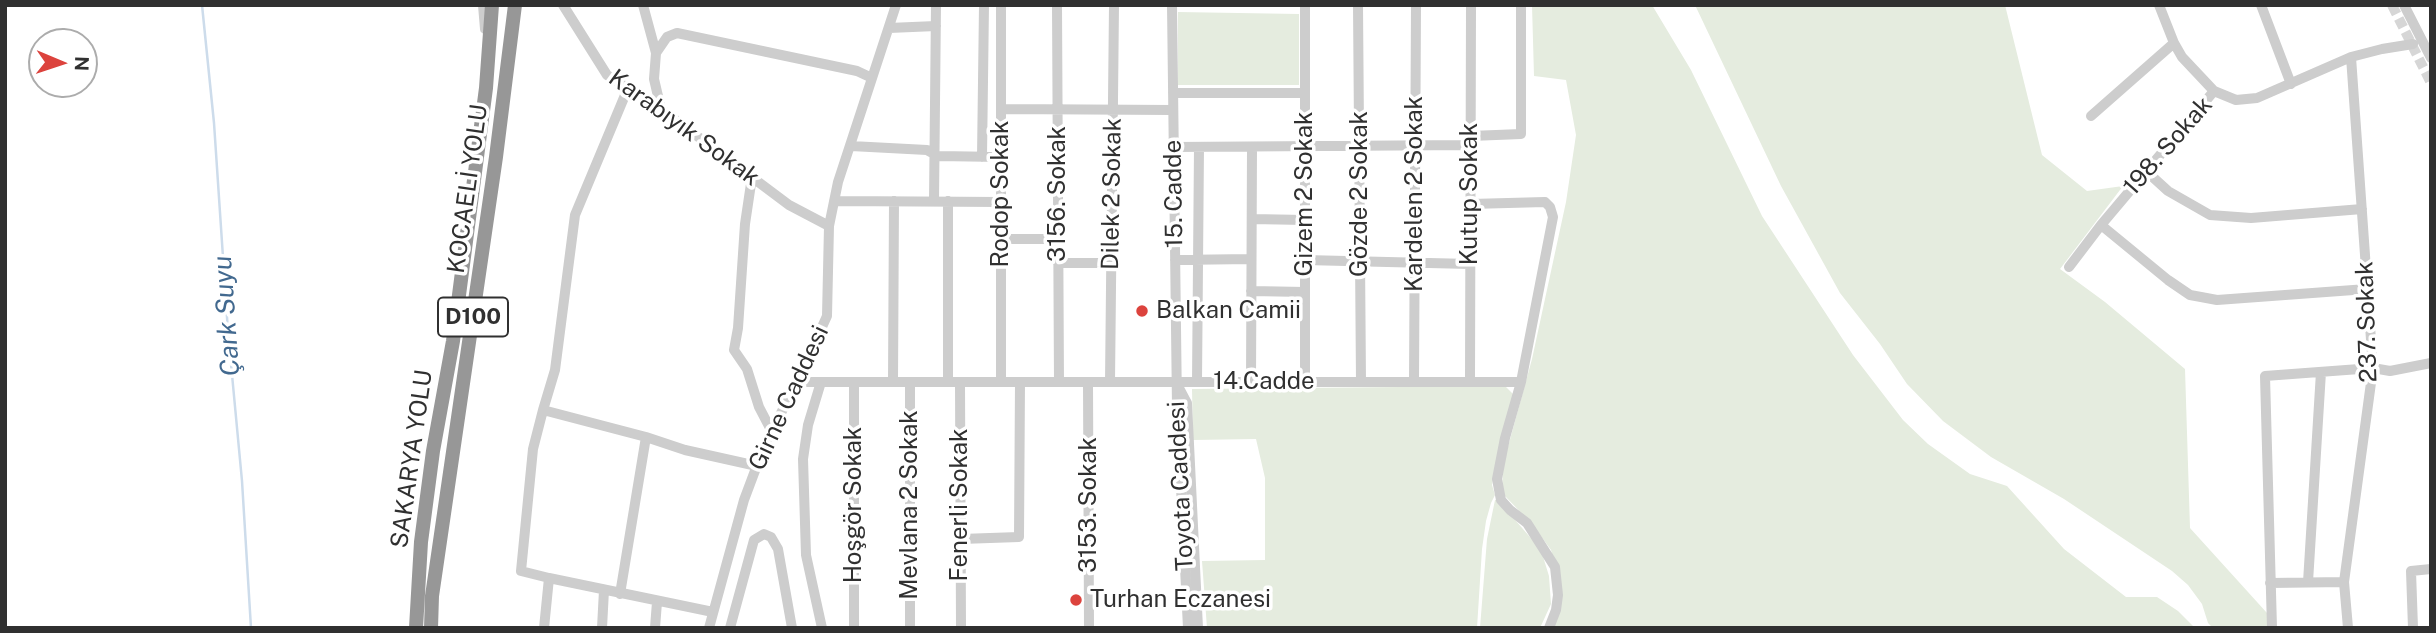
<!DOCTYPE html>
<meta charset="utf-8">
<style>
body{margin:0}
#map{position:relative;width:2436px;height:633px;overflow:hidden;background:#fff;font-family:"Public Sans",sans-serif}
canvas{display:block}
.frame{position:absolute;inset:0;border:7px solid #303030;pointer-events:none}
.north{position:absolute;left:28px;top:28px;width:70px;height:70px;box-sizing:border-box;background:#fff;border:2px solid #acacac;border-radius:50%;rotate:92deg;font-size:19px;font-weight:700;line-height:28px;text-align:center;color:#303030}
.north::after{content:'';display:block;margin:auto;width:24px;height:32px;background:#dc433d;clip-path:polygon(50% 0,100% 100%,50% 72%,0 100%)}
</style>
<div id="map">
<canvas width="2436" height="633"></canvas>
<div class="frame"></div>
<div class="north">N</div>
</div>
<script>
const g = document.querySelector('canvas').getContext('2d');
g.lineJoin = 'round';
function fillPath(path, color) { g.fillStyle = color; g.fill(path, 'evenodd'); }
const toPath = rows => new Path2D(rows.map(r => 'M' + r).join(''));
function strokePath(path, color, width, dash) { g.strokeStyle = color; g.lineWidth = width; g.lineCap = dash ? 'butt' : 'round'; g.setLineDash(dash || []); g.stroke(path); }
function drawText(font, color, halo, rows, align = 'center') {
  g.font = font + ' "Public Sans",sans-serif'; g.lineWidth = 7; g.setLineDash([]); g.textBaseline = 'middle'; g.strokeStyle = halo; g.fillStyle = color; for (const [text, x, y, turn = 0] of rows) {
    g.save(); g.translate(x, y); g.rotate((+turn || 0) * Math.PI / 180); g.textAlign = isNaN(turn) ? turn : align; if (halo) g.strokeText(text, 0, 0); g.fillText(text, 0, 0); g.restore();
  }
}
fillPath(toPath([
 [1532,5,1652,5,1691,70,1762,216,1853,355,1903,420,1928,444,1970,474,2007,486,2064,549,2126,597,2157,597,2178,611,2195,628,1550,628,1556,613,1556,567,1551,550,1533,525,1502,493,1503,465,1532,359,1566,202,1576,135,1566,80,1534,76],
 [1695,5,2005,5,2042,155,2087,191,2123,186,2060,269,2105,302,2185,369,2190,528,2267,613,2268,628,2213,628,2208,623,2202,604,2188,585,2172,571,2064,499,1991,457,1943,421,1907,384,1880,344,1840,293,1781,186],
 [1178,12,1299,14,1299,85,1178,85],
 [1505,386,1513,394,1495,467,1492,485,1495,495,1491,503,1486,521,1482,549,1477,628,1207,628,1202,561,1265,560,1265,478,1256,439,1193,440,1192,389],
 [1495,500,1498,500,1541,550,1549,576,1551,604,1540,628,1480,628,1487,539]
]), '#e5ecdf');
strokePath(toPath([
 [202,5,214,123,228,332,242,481,251,628]
]), '#cddceb', 2.5);
strokePath(toPath([
 [2392,5,2431,83]
]), '#d6d6d6', 10, [10, 5]);
strokePath(toPath([
 [483,5,485,29],
 [563,5,607,75,661,109,789,205,829,226],
 [643,5,656,53],
 [1057,5,1059,382],
 [1172,5,1177,407,1188,628],
 [1305,5,1305,382],
 [1358,5,1361,382],
 [2159,5,2174,43,2182,57,2214,91],
 [2261,5,2291,84],
 [2404,5,2431,58],
 [889,28,936,26],
 [1173,93,1305,93],
 [661,109,654,79,656,53,667,37,677,33,857,71,872,78],
 [1001,109,1173,110],
 [2091,116,2174,43],
 [1471,136,1521,134,1521,5],
 [851,146,927,150,938,156,1001,157],
 [1173,147,1471,145],
 [982,157,984,5],
 [2146,171,2168,191,2210,215,2251,218,2362,209],
 [752,177,745,224,738,328,734,350,747,369,759,407,771,430],
 [834,201,1001,202],
 [934,201,936,5],
 [948,201,948,382],
 [1471,204,1545,202,1550,207,1553,217,1521,382,1505,438,1497,479,1501,500,1510,510,1527,523,1555,567,1558,595,1556,610,1549,628],
 [1252,219,1305,220],
 [2101,225,2168,280,2190,295,2201,297,2217,300,2367,289],
 [1001,239,1058,239],
 [1175,260,1251,259],
 [1305,260,1470,264],
 [1058,263,1112,263],
 [2069,267,2101,225,2214,91,2236,100,2257,98,2351,57,2382,49,2413,44],
 [1251,291,1305,292],
 [797,382,1521,382],
 [821,382,808,425,803,459,806,555,822,628],
 [893,382,894,201],
 [960,382,961,628],
 [1001,382,1001,5],
 [1088,382,1089,628],
 [1110,382,1114,5],
 [1197,382,1199,147],
 [1251,382,1252,147],
 [1414,382,1416,5],
 [1470,382,1471,5],
 [1178,386,1187,403,1198,628],
 [543,410,555,370,575,215,628,88],
 [646,437,685,450,757,466],
 [961,539,1019,537,1020,382],
 [549,578,521,571,533,449,543,410,646,437,620,594],
 [2308,582,2321,372],
 [2270,583,2344,582],
 [544,628,549,578,713,612],
 [602,628,604,590],
 [655,628,657,602],
 [709,628,744,500,765,444,797,382,827,316,829,226,838,182,896,5],
 [730,628,754,540,764,534,771,537,778,549,792,628],
 [854,628,854,382],
 [910,628,910,382],
 [2272,628,2265,376,2373,368,2390,371,2431,363],
 [2348,628,2344,582,2373,368,2351,57],
 [2413,628,2411,571,2431,569]
]), '#cdcdcd', 10);
strokePath(toPath([
 [416,628,421,542,433,451,453,341,486,88,492,5],
 [431,628,432,596,496,157,515,5]
]), '#979797', 14);
for (const [x, y, r, color] of [
 [1142,311,7,"#dc433d"],
 [1076,600,7,"#dc433d"]
]) { const dot = new Path2D(); dot.arc(x, y, r, 0, 2 * Math.PI); g.fillStyle = color; g.fill(dot); strokePath(dot, '#fff', 2.5); }
for (const [x, y, w] of [
 [473,317,70]
]) { const box = new Path2D(); box.roundRect(x - w / 2, y - 19.5, w, 39, 5); g.fillStyle = '#fff'; g.fill(box); strokePath(box, '#303030', 2); }
drawText('bold 23px', '#303030', null, [
 ["D100",473,317]
]);
drawText('24px', '#303030', '#fff', [
 ["Karabıyık Sokak",684,128,36],
 ["198. Sokak",2168,146,-49],
 ["KOCAELİ YOLU",468,189,-82],
 ["Rodop Sokak",1001,194,-90],
 ["3156. Sokak",1058,194,-90],
 ["Dilek 2 Sokak",1112,194,-89],
 ["15. Cadde",1174,194,-91],
 ["Gizem 2 Sokak",1305,194,-90],
 ["Gözde 2 Sokak",1360,194,-90],
 ["Kardelen 2 Sokak",1415,194,-90],
 ["Kutup Sokak",1470,194,-90],
 ["237. Sokak",2367,322,-92],
 ["14.Cadde",1264,382],
 ["Girne Caddesi",789,398,-65],
 ["SAKARYA YOLU",412,459,-82],
 ["Toyota Caddesi",1181,486,-93],
 ["Hoşgör Sokak",854,505,-90],
 ["Mevlana 2 Sokak",910,505,-90],
 ["Fenerli Sokak",960,505,-90],
 ["3153. Sokak",1089,505,-90]
]);
drawText('24px', '#303030', '#fff', [
 ["Balkan Camii",1156,311],
 ["Turhan Eczanesi",1090,600]
], 'left');
drawText('italic 26px', '#42698f', '#fff', [
 ["Çark Suyu",227,316,-94]
]);
</script>
